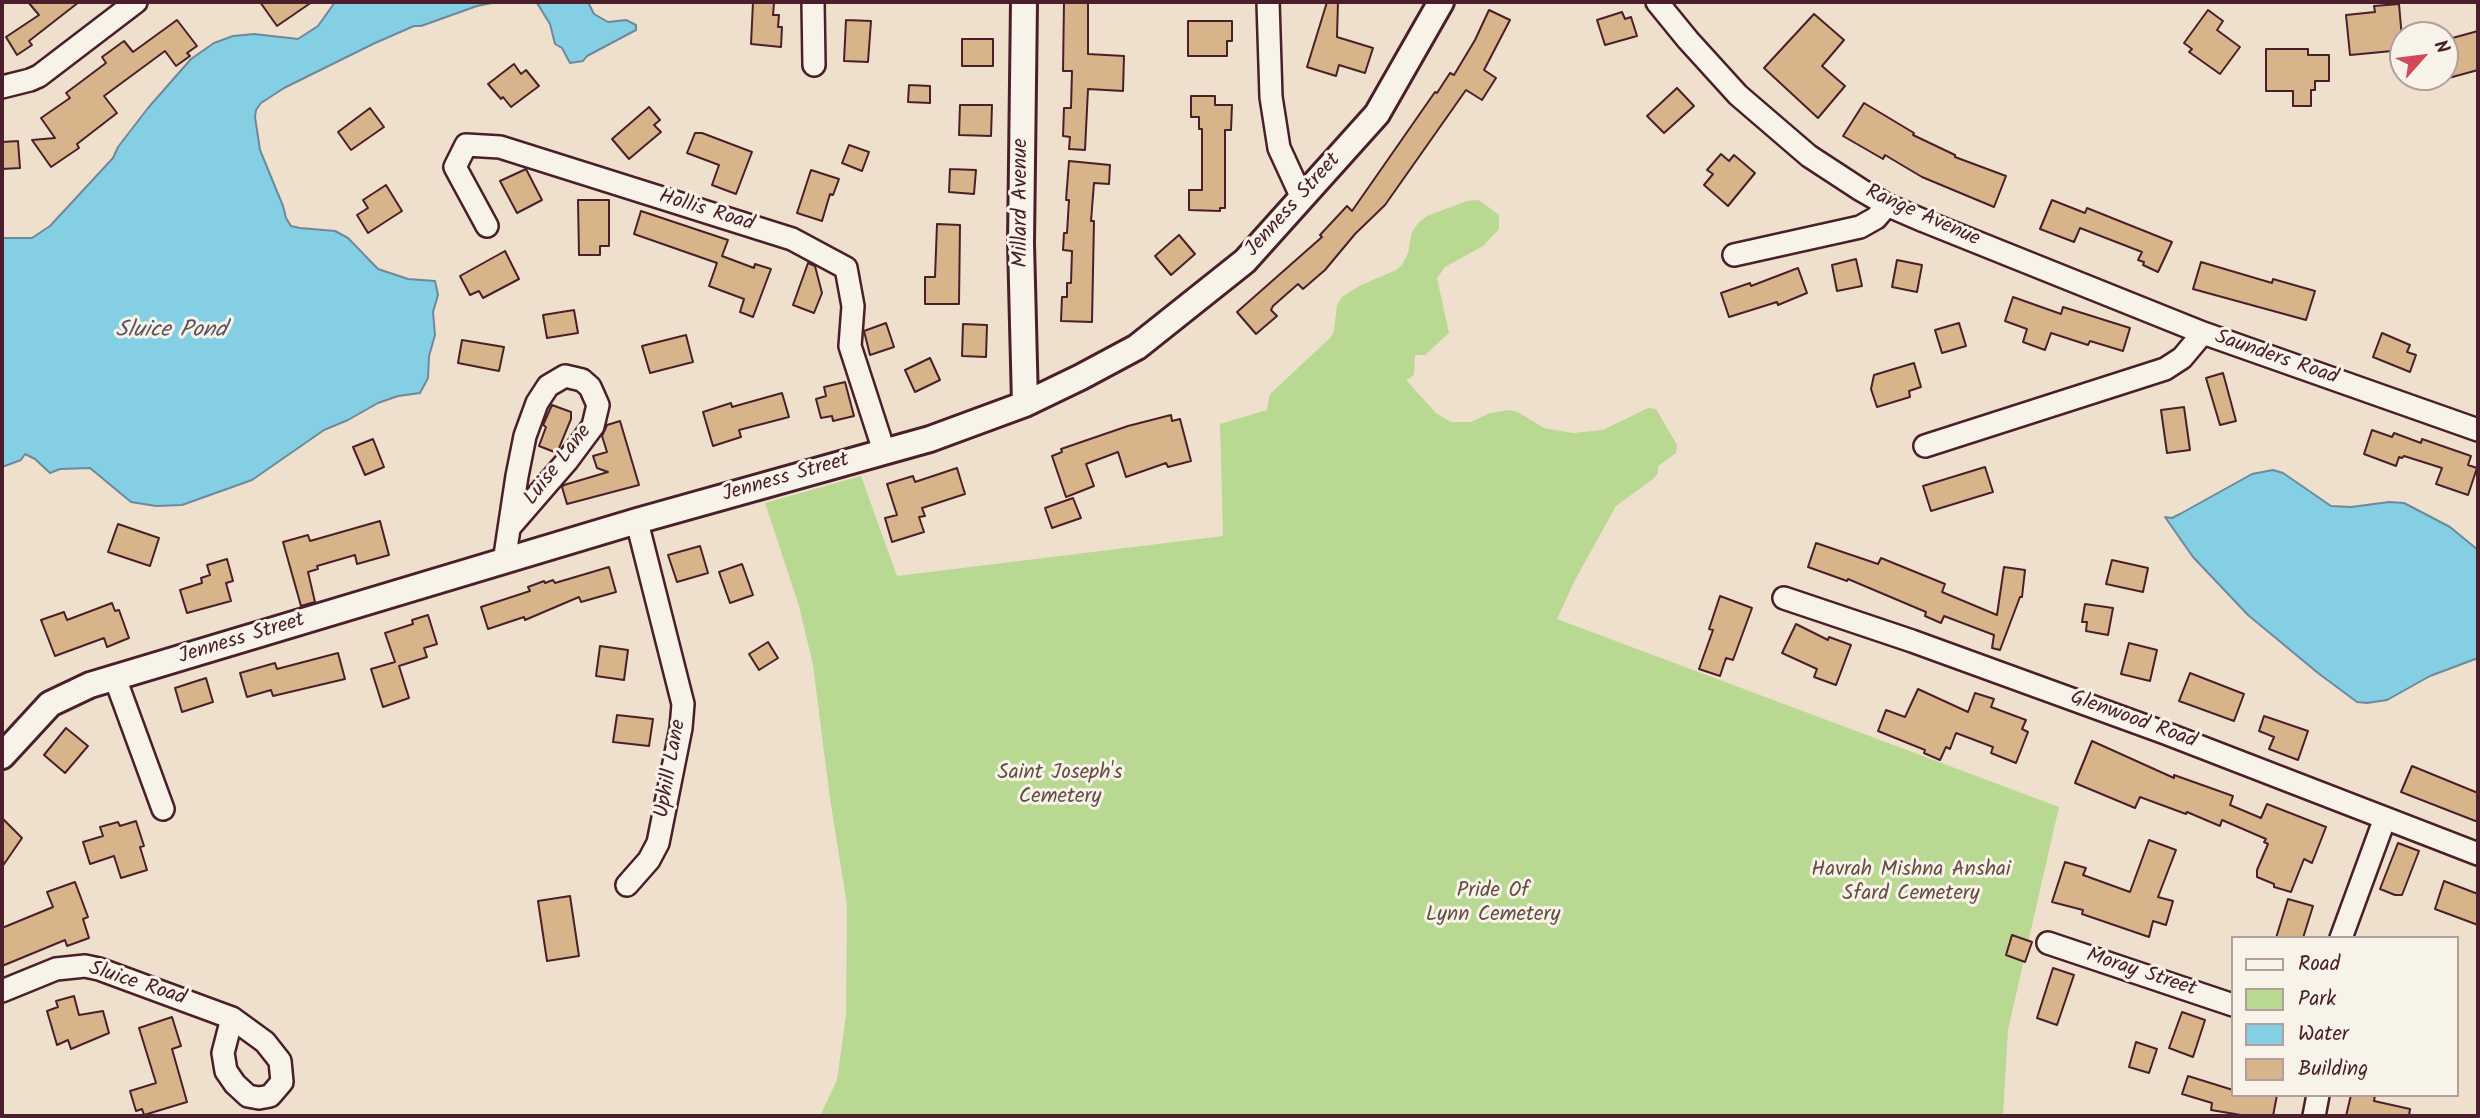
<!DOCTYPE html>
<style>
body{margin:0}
#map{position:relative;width:2480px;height:1118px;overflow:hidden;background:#eee0cc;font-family:Kalam,sans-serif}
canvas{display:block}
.frame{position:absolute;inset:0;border:4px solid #4a1f2b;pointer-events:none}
.legend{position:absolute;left:2231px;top:936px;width:228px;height:161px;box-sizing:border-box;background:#f7f3e8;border:2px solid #b29e9c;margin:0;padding:9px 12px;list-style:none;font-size:21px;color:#4a1f2b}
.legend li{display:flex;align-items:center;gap:14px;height:35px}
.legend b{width:35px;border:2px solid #b29e9c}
.north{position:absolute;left:2389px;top:21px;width:70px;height:70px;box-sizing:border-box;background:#f7f3e8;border:2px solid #b29e9c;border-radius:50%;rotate:62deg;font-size:19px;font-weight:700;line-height:28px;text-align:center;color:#4a1f2b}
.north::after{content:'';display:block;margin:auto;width:24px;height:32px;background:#d1495b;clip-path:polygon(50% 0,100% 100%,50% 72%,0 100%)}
</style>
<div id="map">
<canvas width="2480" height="1118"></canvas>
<div class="frame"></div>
<ul class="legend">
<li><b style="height:9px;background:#f7f3e8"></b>Road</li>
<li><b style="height:19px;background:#b9d992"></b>Park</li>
<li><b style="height:19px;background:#85cfe5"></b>Water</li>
<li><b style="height:19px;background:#d8b48a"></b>Building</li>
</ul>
<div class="north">N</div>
</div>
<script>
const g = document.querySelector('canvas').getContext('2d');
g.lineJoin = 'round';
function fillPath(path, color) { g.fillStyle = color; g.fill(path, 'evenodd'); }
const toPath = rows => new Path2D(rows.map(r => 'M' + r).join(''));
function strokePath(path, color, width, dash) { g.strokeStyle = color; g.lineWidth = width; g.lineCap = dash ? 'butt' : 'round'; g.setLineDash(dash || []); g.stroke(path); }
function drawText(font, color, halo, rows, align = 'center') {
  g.font = font + ' Kalam,sans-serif'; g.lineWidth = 6; g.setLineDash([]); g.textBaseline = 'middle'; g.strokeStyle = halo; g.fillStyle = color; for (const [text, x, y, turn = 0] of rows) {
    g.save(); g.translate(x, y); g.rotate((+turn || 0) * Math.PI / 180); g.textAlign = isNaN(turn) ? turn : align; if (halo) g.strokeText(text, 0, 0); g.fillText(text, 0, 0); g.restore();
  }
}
fillPath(toPath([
 [1479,200,1499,215,1499,229,1483,246,1445,267,1437,278,1449,333,1425,355,1415,355,1414,375,1406,380,1436,413,1451,422,1471,422,1490,413,1509,410,1518,412,1544,428,1573,433,1603,430,1648,408,1656,409,1677,445,1676,453,1658,466,1658,473,1653,479,1616,506,1575,580,1557,619,2059,807,2008,1030,2003,1116,820,1116,837,1080,846,1015,847,905,830,799,813,665,799,606,765,503,861,476,897,576,1223,536,1220,424,1267,410,1270,394,1331,337,1334,331,1337,305,1342,297,1359,286,1396,270,1402,265,1408,253,1412,232,1419,222,1427,216,1448,208,1467,201]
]), '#b9d992');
const water = toPath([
 [335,2,497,2,477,6,421,26,414,26,375,43,284,88,261,103,256,110,255,117,260,150,283,206,286,218,291,226,300,228,335,231,348,238,378,269,408,279,435,281,438,295,433,312,435,335,429,356,428,378,420,393,398,396,378,403,348,420,324,430,252,480,182,505,156,506,131,502,90,468,60,469,50,473,35,459,25,454,21,460,2,467,2,238,32,238,50,226,113,158,118,147,148,108,191,59,214,43,233,36,254,34,298,39,318,26,335,2],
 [519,2,588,2,594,14,608,22,626,20,636,25,636,30,587,56,583,61,570,63,562,48,555,44,550,24,537,3,519,2],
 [2273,470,2283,473,2331,506,2351,507,2389,502,2404,503,2450,527,2478,550,2478,658,2430,676,2387,700,2367,703,2357,702,2318,673,2248,615,2193,557,2165,517,2172,518,2180,514,2252,474,2273,470]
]);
fillPath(water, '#85cfe5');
strokePath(water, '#6d899b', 2);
const building = toPath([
 [28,2,79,2,29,41,32,45,17,55,6,37,39,15,28,2],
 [260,2,312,2,277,26,260,2],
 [753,2,774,3,773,15,779,15,778,27,782,27,781,47,751,44,753,2],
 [1064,2,1088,2,1088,54,1124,56,1123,91,1088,89,1085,150,1069,149,1070,137,1063,136,1064,108,1071,108,1072,71,1063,71,1064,2],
 [1327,2,1338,2,1337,37,1373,48,1365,73,1339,65,1336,76,1307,67,1327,2],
 [2399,4,2403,50,2350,55,2346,15,2375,12,2374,6,2399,4],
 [1489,10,1510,20,1484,70,1496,78,1482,100,1466,90,1385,205,1355,234,1325,270,1303,289,1298,284,1273,306,1271,310,1277,316,1256,334,1237,312,1322,237,1320,235,1347,206,1352,211,1435,92,1437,93,1450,73,1454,75,1475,40,1489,10],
 [2208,10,2223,21,2217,30,2240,47,2220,74,2189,52,2192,49,2184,43,2208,10],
 [1622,12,1625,19,1631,17,1637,36,1605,45,1597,20,1622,12],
 [1814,14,1844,40,1822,66,1845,86,1818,118,1764,68,1814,14],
 [177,20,197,46,187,53,190,56,176,66,165,51,104,96,117,113,77,144,79,148,51,167,32,140,55,138,41,118,70,98,66,93,106,63,102,57,124,41,133,52,177,20],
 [846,20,871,21,868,62,844,61,846,20],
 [1188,21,1232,21,1232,41,1227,41,1227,56,1188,56,1188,21],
 [2478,31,2478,70,2445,79,2445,40,2478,31],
 [962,39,993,39,993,66,962,66,962,39],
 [2266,49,2308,49,2308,55,2329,55,2329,81,2315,81,2315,90,2311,90,2311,106,2293,106,2293,91,2266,91,2266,49],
 [514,64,521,74,526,70,539,86,511,107,503,97,501,99,488,84,514,64],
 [909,85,930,86,930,103,908,102,909,85],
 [1677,88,1694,106,1664,133,1647,116,1677,88],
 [1191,96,1215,96,1215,105,1232,105,1231,130,1225,130,1225,208,1220,208,1220,211,1189,210,1189,190,1202,190,1202,129,1199,129,1199,117,1191,117,1191,96],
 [1864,103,1914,133,1913,135,1955,155,1955,157,2006,176,1994,207,1922,177,1885,155,1883,159,1843,136,1864,103],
 [960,105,992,105,991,136,959,135,960,105],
 [649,107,660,120,654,125,661,132,629,159,612,139,649,107],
 [370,108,384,127,351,150,338,132,370,108],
 [695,133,702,133,752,152,736,194,712,185,719,165,687,153,695,133],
 [18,141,20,168,2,169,2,142,18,141],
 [849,145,869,152,862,171,842,163,849,145],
 [1721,154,1729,161,1734,155,1755,173,1728,206,1704,185,1713,174,1707,170,1721,154],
 [1069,161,1110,165,1109,184,1094,183,1091,221,1094,221,1092,322,1061,321,1062,297,1067,297,1067,283,1071,283,1072,251,1063,250,1064,233,1067,233,1069,200,1066,200,1069,161],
 [526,169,542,200,517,213,500,181,526,169],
 [950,169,976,170,974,194,949,192,950,169],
 [811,170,839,179,833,195,830,194,822,221,797,213,811,170],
 [386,185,402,211,368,233,357,215,368,208,363,200,386,185],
 [578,200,609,200,609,246,600,246,600,255,579,255,578,200],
 [2052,200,2085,213,2087,208,2172,242,2158,272,2143,265,2144,262,2138,260,2142,252,2080,228,2074,242,2040,229,2052,200],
 [641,211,728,240,722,256,754,268,755,264,771,269,753,317,740,312,744,299,709,286,717,263,634,234,641,211],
 [937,224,960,225,959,304,925,304,925,277,935,277,937,224],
 [1179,235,1195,254,1171,275,1155,256,1179,235],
 [505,251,519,279,483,298,479,291,470,295,460,276,505,251],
 [1856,259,1862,286,1837,291,1832,265,1856,259],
 [1897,260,1922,265,1917,292,1892,287,1897,260],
 [2201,262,2272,283,2273,279,2315,291,2306,320,2193,289,2201,262],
 [808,263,815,266,822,293,814,313,793,305,808,263],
 [1798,268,1807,293,1778,305,1777,302,1729,317,1721,293,1750,283,1751,286,1798,268],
 [2013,297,2061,314,2063,307,2130,328,2123,351,2090,341,2088,345,2051,333,2045,350,2023,342,2027,329,2005,321,2013,297],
 [574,310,578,333,547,338,543,315,574,310],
 [886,323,894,347,870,355,864,331,886,323],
 [1959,323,1966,346,1942,353,1935,330,1959,323],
 [963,324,987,325,986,357,962,356,963,324],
 [2382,333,2410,345,2407,352,2416,355,2410,372,2373,357,2382,333],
 [686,335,693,362,650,373,642,346,686,335],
 [462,340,504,347,499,371,458,363,462,340],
 [930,358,940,380,915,392,905,370,930,358],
 [1914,363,1921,387,1909,391,1910,397,1877,407,1871,389,1874,375,1914,363],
 [2223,373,2236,421,2220,425,2206,378,2223,373],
 [845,382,854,416,833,421,832,416,821,418,816,399,826,396,824,387,845,382],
 [782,393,789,417,739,430,741,437,713,446,703,412,731,403,732,407,782,393],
 [552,405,571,412,571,419,557,453,539,446,546,427,543,425,552,405],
 [2184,407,2190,450,2167,453,2161,410,2184,407],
 [1171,415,1172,421,1180,419,1191,461,1168,467,1166,463,1126,477,1118,452,1086,464,1094,486,1066,497,1052,456,1062,452,1061,449,1128,426,1171,415],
 [620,421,639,485,567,504,562,487,564,485,608,472,597,468,593,456,607,452,602,436,607,425,620,421],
 [2372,430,2392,437,2394,433,2421,443,2422,439,2471,456,2468,465,2477,468,2468,495,2436,484,2442,468,2404,456,2402,458,2399,457,2396,466,2364,454,2372,430],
 [373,439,384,467,365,475,353,447,373,439],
 [1985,467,1993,492,1931,511,1923,486,1985,467],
 [957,468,965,494,922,508,925,516,919,517,924,532,892,542,885,518,897,515,887,484,913,476,915,482,957,468],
 [1073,498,1081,518,1052,528,1045,508,1073,498],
 [380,521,389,555,357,564,355,555,317,566,318,569,308,572,315,602,301,606,283,542,308,535,310,541,380,521],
 [118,524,159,538,150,566,108,552,118,524],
 [1816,543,1878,564,1881,558,1945,584,1942,592,1997,615,2004,567,2025,570,2022,597,2020,597,2000,650,1992,648,1994,635,1944,616,1941,623,1925,616,1926,612,1848,579,1847,581,1808,567,1816,543],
 [700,546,708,573,677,582,668,555,700,546],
 [227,559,233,581,226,583,231,601,187,613,180,590,202,583,201,578,210,575,207,565,227,559],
 [2112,560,2148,568,2143,592,2106,584,2112,560],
 [742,564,753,595,730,603,719,572,742,564],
 [609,567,616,592,581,602,579,597,525,620,524,617,488,629,481,607,530,591,528,587,544,581,545,583,553,580,555,583,609,567],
 [1720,596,1752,608,1733,660,1726,658,1720,676,1699,669,1713,630,1709,629,1720,596],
 [112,603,115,611,119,610,129,638,107,647,104,638,55,656,41,620,64,612,67,620,112,603],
 [2085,604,2113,608,2108,635,2086,631,2087,622,2082,622,2085,604],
 [428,615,437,644,424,648,427,657,399,666,409,698,383,707,371,669,395,662,385,633,413,624,412,620,428,615],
 [1796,624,1828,640,1829,637,1851,645,1836,685,1814,677,1817,669,1782,653,1796,624],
 [768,642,778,658,759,670,749,654,768,642],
 [2129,643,2157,650,2150,681,2121,674,2129,643],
 [600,646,628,650,624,680,596,676,600,646],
 [338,653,345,679,273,696,271,690,247,697,240,673,275,663,277,669,338,653],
 [2190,673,2244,694,2234,721,2179,701,2190,673],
 [206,678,213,702,182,712,175,688,206,678],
 [1918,689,1968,712,1975,693,1994,699,1991,707,2026,720,2022,729,2028,732,2016,763,1991,753,1993,747,1956,733,1950,749,1946,747,1940,760,1924,753,1925,750,1878,731,1886,710,1905,717,1918,689],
 [617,715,653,719,649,746,613,742,617,715],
 [2264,716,2308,731,2298,760,2269,749,2274,737,2259,731,2264,716],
 [66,728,88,746,65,773,44,755,66,728],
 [2092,741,2174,778,2174,775,2233,796,2230,805,2261,818,2267,804,2326,827,2312,863,2304,859,2291,892,2274,887,2274,884,2257,877,2257,870,2268,844,2264,842,2266,839,2222,820,2220,826,2187,812,2186,814,2140,797,2135,808,2075,783,2092,741],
 [2412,766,2478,793,2478,822,2401,792,2412,766],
 [2,818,22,838,2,867,2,818],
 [136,821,144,846,140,847,147,870,121,878,114,856,90,864,83,842,103,836,100,827,118,822,120,826,136,821],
 [2149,840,2176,850,2158,897,2173,901,2166,925,2153,921,2149,937,2082,914,2083,910,2052,902,2065,862,2086,868,2083,875,2130,892,2149,840],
 [2398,843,2419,851,2402,895,2395,895,2380,889,2398,843],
 [2444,881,2478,894,2478,925,2435,909,2444,881],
 [75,882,88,917,83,919,89,938,67,946,65,940,2,966,2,928,53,907,47,892,75,882],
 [570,896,579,956,547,961,538,901,570,896],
 [2288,899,2313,906,2303,938,2276,938,2288,899],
 [2012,935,2032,942,2025,962,2006,955,2012,935],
 [2053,968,2074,975,2057,1025,2037,1018,2053,968],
 [74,996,79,1015,103,1011,109,1033,71,1049,68,1040,57,1045,47,1011,58,1007,56,1001,74,996],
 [2182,1012,2205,1020,2193,1057,2169,1048,2182,1012],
 [172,1017,181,1046,172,1049,187,1102,144,1115,142,1109,136,1111,130,1091,156,1083,139,1028,172,1017],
 [2136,1042,2157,1049,2149,1073,2129,1067,2136,1042],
 [2188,1076,2233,1090,2233,1095,2277,1095,2273,1116,2247,1116,2211,1110,2212,1103,2182,1094,2188,1076],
 [2351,1095,2375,1095,2374,1101,2410,1109,2409,1116,2346,1116,2351,1095]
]);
fillPath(building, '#d8b48a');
strokePath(building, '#4a1f2b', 2);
const minor = toPath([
 [813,2,814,65],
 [1268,2,1271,97,1279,148,1302,198],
 [1657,2,1688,40,1738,95,1809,156,1861,190,1887,205,1924,221,2203,333],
 [2,87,30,80,39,76,136,2],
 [487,226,455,167,466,145,500,147,792,239,846,268,853,306,850,346,884,451],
 [1734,255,1860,227,1876,218,1887,205],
 [1925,446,2165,369,2182,358,2203,333,2478,430],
 [504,562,517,476,525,436,537,403,548,386,565,376,582,380,590,387,598,405,593,426,567,461,509,528],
 [1784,598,1912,641,2165,733,2478,854],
 [115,678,163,809],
 [627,885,649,860,658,843,681,728,683,704,637,522],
 [2341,938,2385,818],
 [2048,943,2233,1005],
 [2,991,56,969,85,966,99,969,232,1018,265,1042,280,1061,282,1082,270,1096,259,1098,248,1096,235,1084,226,1071,223,1053,232,1018],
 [2314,1116,2318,1095]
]);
const tertiary = toPath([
 [1024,2,1021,243,1025,404],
 [2,756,50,704,90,685,637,521,930,439,1025,404,1081,377,1137,347,1245,261,1377,114,1441,2]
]);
strokePath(minor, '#4a1f2b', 26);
strokePath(tertiary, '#4a1f2b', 30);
strokePath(minor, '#f7f3e8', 21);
strokePath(tertiary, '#f7f3e8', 24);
drawText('21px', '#4a1f2b', '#f7f3e8', [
 ["Millard Avenue",1022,203,-90],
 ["Jenness Street",1294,206,-48],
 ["Hollis Road",706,212,17],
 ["Range Avenue",1922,217,24],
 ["Saunders Road",2276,359,19],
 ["Luise Lane",559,466,-52],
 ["Jenness Street",786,479,-16],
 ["Jenness Street",242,640,-17],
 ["Glenwood Road",2133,721,20],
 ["Uphill Lane",672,769,-80],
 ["Moray Street",2141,974,18],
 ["Sluice Road",137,985,18]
]);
drawText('21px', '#664e45', '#f7f3e8', [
 ["Saint Joseph's",1060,774],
 ["Cemetery",1060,798],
 ["Havrah Mishna Anshai",1911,871],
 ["Sfard Cemetery",1911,895],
 ["Pride Of",1493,892],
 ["Lynn Cemetery",1493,916]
]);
drawText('italic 23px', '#5c5463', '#f7f3e8', [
 ["Sluice Pond",171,332]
]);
</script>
